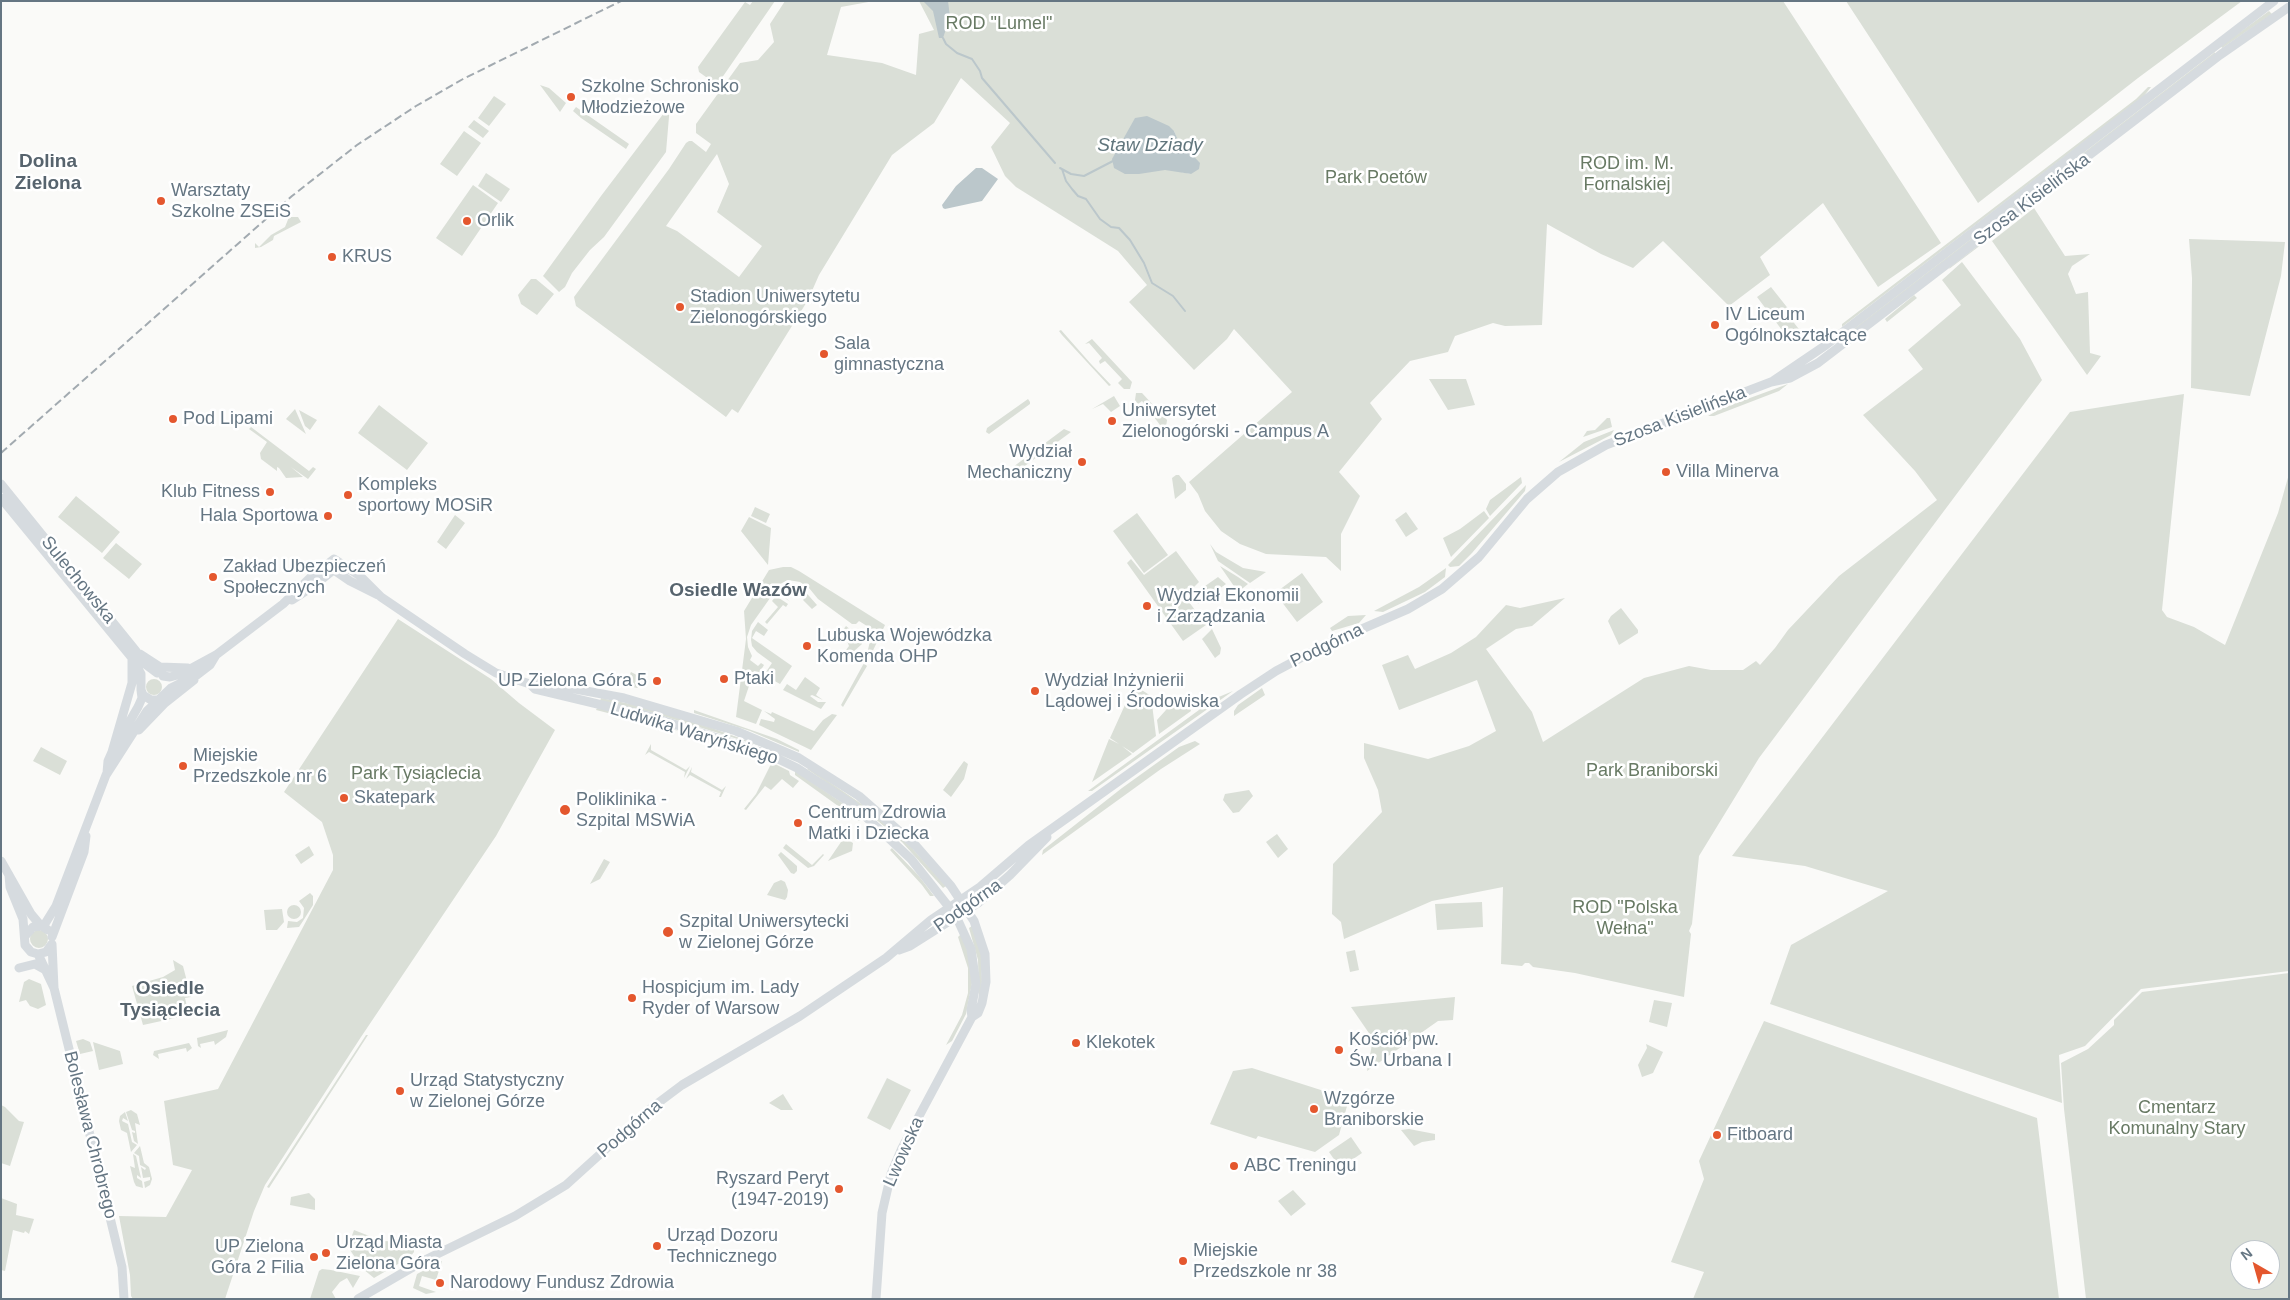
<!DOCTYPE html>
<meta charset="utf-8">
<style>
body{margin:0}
#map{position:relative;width:2290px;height:1300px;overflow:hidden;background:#fafaf8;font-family:Arial,sans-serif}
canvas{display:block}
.frame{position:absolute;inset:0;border:2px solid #657683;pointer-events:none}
.north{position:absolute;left:2230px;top:1240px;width:50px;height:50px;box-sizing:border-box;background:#fff;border:1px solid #c1c8cd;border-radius:50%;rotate:322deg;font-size:14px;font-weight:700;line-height:20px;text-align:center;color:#657683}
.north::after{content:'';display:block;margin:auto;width:18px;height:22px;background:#e4572e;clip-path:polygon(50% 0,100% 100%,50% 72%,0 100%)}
</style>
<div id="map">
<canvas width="2290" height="1300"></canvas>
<div class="frame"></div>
<div class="north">N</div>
</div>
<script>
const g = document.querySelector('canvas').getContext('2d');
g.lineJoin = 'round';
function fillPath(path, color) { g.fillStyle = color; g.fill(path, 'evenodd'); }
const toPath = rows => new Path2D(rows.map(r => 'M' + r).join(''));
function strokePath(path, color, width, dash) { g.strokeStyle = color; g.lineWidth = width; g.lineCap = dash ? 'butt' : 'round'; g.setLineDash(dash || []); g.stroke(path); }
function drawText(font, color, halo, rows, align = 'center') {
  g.font = font + ' Arial,sans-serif'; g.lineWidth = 5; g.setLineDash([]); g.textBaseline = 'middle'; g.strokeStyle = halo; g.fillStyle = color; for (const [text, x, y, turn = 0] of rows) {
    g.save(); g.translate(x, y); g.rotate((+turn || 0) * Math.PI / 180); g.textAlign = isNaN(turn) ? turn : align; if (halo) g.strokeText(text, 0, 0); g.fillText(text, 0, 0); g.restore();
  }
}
fillPath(toPath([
 [753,1,775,1,717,85,699,72,698,67,745,2,750,5],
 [785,1,874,1,841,7,827,55,882,63,916,75,919,34,934,30,919,1,1783,1,1941,243,1878,287,1823,203,1760,257,1770,275,1729,306,1663,241,1633,268,1601,254,1547,224,1542,325,1505,326,1493,323,1455,336,1448,352,1410,361,1370,403,1382,419,1339,472,1360,496,1341,534,1341,571,1326,557,1266,554,1240,544,1221,531,1205,511,1198,494,1189,482,1292,392,1234,329,1227,339,1194,370,1129,302,1147,285,1118,251,1016,187,1005,176,991,147,1010,123,961,78,934,123,892,155,819,275,808,300,738,413,732,409,726,417,576,306,574,297,669,169,686,143,689,141,692,141,706,152,711,144,696,133,696,124,740,63,758,60,774,42,770,24],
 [1174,131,1191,174,1113,158,1119,149],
 [717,154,729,184,717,212,762,246,739,277,677,231,666,226],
 [1846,1,2242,1,2138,78,1978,203],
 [2269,11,2272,14,2218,51,2222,48,2221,46],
 [2219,49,2215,52,2215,54,1848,336,1847,334],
 [540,85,549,88,566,103,560,112],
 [2148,87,2151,87,2144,96,1842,327,1842,324,2136,99],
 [494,96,506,104,489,126,478,118],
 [670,105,666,152,604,237,590,250,572,273,565,287,559,292,543,276,601,196],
 [576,107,629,144,626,149,581,118,573,111],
 [474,120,489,131,483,138,468,127],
 [464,131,481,143,457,176,440,164],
 [486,173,510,189,501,202,478,186],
 [473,185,498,203,462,256,436,238],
 [2032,205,2034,205,1949,269,1950,267],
 [2034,208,2065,256,2090,254,2072,266,2068,274,2076,294,2088,292,2090,353,2101,356,2087,375,1992,241],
 [289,217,298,217,301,222,274,236,273,240,261,247,255,248,255,243,259,247,271,235,285,227],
 [2189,239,2285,242,2281,276,2250,396,2191,388,2192,278],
 [1962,262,2020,339,2042,380,1759,758,1699,856,1692,924,1689,931,1691,934,1684,997,1575,973,1533,967,1529,963,1525,963,1522,966,1501,964,1503,887,1432,901,1344,939,1341,922,1332,914,1333,864,1382,812,1378,790,1364,758,1364,743,1428,759,1469,746,1496,731,1477,680,1399,710,1382,665,1408,655,1415,669,1451,653,1476,637,1506,605,1520,608,1565,598,1532,626,1516,629,1486,649,1532,712,1543,742,1644,678,1689,666,1711,670,1743,670,1756,661,1760,665,1775,648,1788,630,1839,576,1937,500,1915,471,1863,415,1923,369,1908,350,1961,305,1942,280],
 [531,279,536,279,554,294,537,315,521,304,518,295],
 [1771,287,1790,311,1787,314,1802,333,1791,342,1757,297],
 [1914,295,1917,298,1887,322,1885,319],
 [1061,330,1091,364,1111,385,1109,386,1062,335,1059,331],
 [1092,339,1132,382,1130,389,1124,389,1118,383,1122,379,1105,361,1100,364,1099,361,1102,358,1089,343,1085,344],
 [1429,379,1466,379,1475,405,1448,410],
 [1788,384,1779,391,1714,416,1708,416,1720,409],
 [1136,393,1142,393,1167,420,1166,427,1161,431,1158,430,1160,425,1142,401,1138,404,1135,400],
 [2184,394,2162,610,2167,617,2194,627,2225,645,2278,513,2289,474,2289,971,2141,989,2085,1046,2059,1055,2062,1103,1770,1004,1791,945,1888,891,1805,866,1732,856,2070,412],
 [1114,396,1120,406,1111,412,1103,404,1092,409],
 [1028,399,1030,402,1030,404,989,434,986,432,987,428],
 [379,405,428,443,407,470,358,433],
 [295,409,306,434,286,419],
 [299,410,317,420,310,430,305,426],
 [1607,418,1610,418,1612,427,1583,437,1587,431,1595,430],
 [251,427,309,471,313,467,316,469,308,479,291,467,303,477,286,478,279,468,277,467,277,471,261,459,260,453,267,442,249,429],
 [1064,429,1071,432,1018,471,1013,467],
 [1614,430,1611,435,1559,462,1584,442],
 [1176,475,1179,475,1186,484,1186,490,1175,499,1172,478],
 [1521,477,1522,483,1490,516,1486,509,1490,500],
 [1526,485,1525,491,1472,553,1459,566,1450,567,1448,565],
 [76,496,120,532,102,553,58,517],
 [755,507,770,514,766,523,751,516],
 [1484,511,1489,518,1451,557,1443,538,1460,529],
 [1406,512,1418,529,1406,537,1395,520],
 [1137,513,1168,555,1144,573,1113,531],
 [455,515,465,523,446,549,437,542],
 [749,517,771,528,768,565,741,531],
 [116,543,142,564,129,579,103,558],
 [1210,544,1216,552,1243,568,1266,572,1250,583,1218,561],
 [1176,551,1199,582,1191,590,1189,602,1206,625,1183,641,1127,563,1131,559,1144,575],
 [1220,566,1238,577,1248,584,1238,592],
 [783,567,791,567,799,571,885,625,869,659,867,654,870,641,874,642,876,637,873,635,876,631,872,629,869,633,867,632,865,630,867,626,859,621,856,624,852,624,818,599,809,588,800,582,788,580,780,584,751,625,747,637,748,647,752,656,750,660,758,666,761,663,764,665,759,673,754,671,744,701,762,710,756,724,736,717,746,639,744,611,769,570],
 [1446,568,1445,577,1425,592,1383,612,1374,611,1419,587],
 [1302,573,1323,602,1297,622,1275,593],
 [1218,577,1226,584,1198,604,1194,597,1198,591],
 [788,585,795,585,802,588,817,605,812,609,803,600,805,598,799,592,797,594,790,589,784,596,790,602,778,592],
 [776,596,788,604,786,607,783,605,767,624,765,622,778,607,772,601],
 [1621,608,1638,630,1638,633,1619,645,1608,621,1611,616],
 [1366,615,1359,623,1332,631,1330,628,1348,616],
 [398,619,491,679,519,703,555,730,496,836,361,1037,265,1185,254,1211,225,1299,133,1299,131,1296,130,1275,119,1216,166,1217,192,1170,173,1165,164,1101,218,1089,333,870,333,855,322,822,284,792],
 [758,622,768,630,764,636,756,631,752,638,792,666,780,684,764,675,772,663,757,652,752,646,751,640,752,631],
 [846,626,862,639,862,644,853,652,846,650,849,646,843,630],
 [1212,629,1221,648,1220,654,1215,658,1202,639],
 [864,663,867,666,843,707,841,705],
 [631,672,646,680,645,683,637,688,625,685],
 [805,677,820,688,816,695,823,700,812,695,810,696,818,702,826,702,821,709,783,690,787,684,796,690],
 '146 687a8 8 0 1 1 16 0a8 8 0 1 1-16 0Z',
 [1134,685,1151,696,1156,736,1133,753,1122,746,1132,754,1092,782,1109,739,1119,744,1110,738],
 [1262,688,1265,695,1234,716,1234,711,1238,705],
 [1233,691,1092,791,1088,791,1214,699],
 [1205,695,1210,698,1204,701,1202,700,1190,708,1191,711,1159,734,1157,720,1174,701],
 [601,698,636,705,712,728,767,748,650,712,600,701],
 [597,708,649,719,679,731,596,710],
 [694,710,777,739,799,750,799,752,750,731,694,713],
 [764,711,771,714,772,712,814,731,823,720,832,714,837,715,811,750,759,725,761,719,774,722,775,719],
 [1195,741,1200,744,1161,769,1042,855,1043,850,1122,788,1179,747],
 [651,744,651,750,686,770,690,766,684,778,685,772,649,752,645,755],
 [41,747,67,761,60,775,33,761],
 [964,761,968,764,964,779,951,797,943,790],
 [771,764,775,764,789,771,790,775,799,781,793,788,782,779,771,790,765,786,746,810,744,809,756,794],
 [692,767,691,772,722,790,726,786,721,797,719,797,721,792,690,775,686,779],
 [809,768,863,805,912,848,946,886,943,888,902,842,885,827,860,806,807,769],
 [795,771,847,806,861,820,859,821,795,775],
 [1249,790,1253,796,1239,812,1233,813,1223,800,1225,794],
 [1277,834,1288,849,1278,858,1266,842],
 [848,840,853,843,852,851,828,861,841,842],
 [786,844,812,865,823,854,824,855,814,866,808,868,783,848],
 [309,846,314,855,301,864,295,855],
 [892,848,919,876,934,896,930,896,922,885,890,850],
 [781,852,797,866,797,871,794,874,791,873,778,855],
 [604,859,610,862,600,879,590,884],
 [781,880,785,882,788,890,787,897,785,900,767,895,774,883],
 [310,893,313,896,313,905,303,921,299,927,287,928,288,921,297,922,303,918,304,908,299,901],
 [1482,902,1483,927,1437,930,1435,904],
 '287 912a7 7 0 1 1 14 0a7 7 0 1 1-14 0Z',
 [282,909,284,922,277,930,266,930,264,910],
 [972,926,981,953,982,982,979,1002,978,960,969,928],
 '30 939a9 9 0 1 1 18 0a9 9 0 1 1-18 0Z',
 [961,934,965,940,973,978,966,1014,952,1041,946,1045,962,1015,968,993,968,968,958,937],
 [1355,950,1359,970,1350,972,1346,952],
 [173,960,183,966,191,997,185,998,189,1015,143,1025,132,986,163,977,175,970],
 [2289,973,2289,1299,2086,1299,2064,1109,2061,1063,2088,1049,2114,1025,2114,1020,2142,992],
 [2240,1250,2270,1250,2270,1280,2240,1280],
 [29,979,41,984,46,1005,38,1009,30,1006,26,1000,19,1002,24,982],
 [1455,997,1453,1020,1438,1021,1367,1071,1373,1039,1351,1007],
 [1654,1000,1672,1003,1667,1027,1649,1022],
 [1764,1021,2037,1118,2059,1299,1693,1299,1704,1272,1671,1262,1704,1179,1699,1161],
 [228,1030,226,1037,215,1045,214,1041,200,1044,201,1048,198,1046,197,1038],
 [366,1035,368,1035,269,1188,267,1187],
 [83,1039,90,1042,93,1051,80,1054,76,1041],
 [93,1042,120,1051,123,1064,99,1070],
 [189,1043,192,1048,187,1052,186,1048,158,1054,159,1059,153,1055,154,1051],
 [1646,1044,1663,1052,1653,1073,1642,1077,1638,1065,1647,1048],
 [1252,1068,1349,1099,1339,1135,1315,1152,1258,1136,1256,1139,1210,1124,1233,1071],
 [887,1078,911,1090,890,1130,867,1118],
 [783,1094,793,1110,781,1110,769,1103],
 [1,1105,5,1107,19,1121,24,1122,10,1166,1,1163],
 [131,1110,137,1114,140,1125,135,1123,138,1144,134,1141,132,1132,135,1133,135,1131,132,1130,126,1112],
 [125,1112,128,1121,123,1118,122,1121,128,1124,132,1142,137,1145,131,1152,127,1133,121,1130,119,1121,120,1116],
 [1409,1129,1435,1134,1435,1140,1422,1142,1414,1146,1401,1130],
 [1351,1137,1362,1153,1340,1168,1329,1152],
 [140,1146,144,1163,149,1167,152,1179,150,1185,145,1188,144,1182,150,1180,150,1177,143,1178,141,1167,145,1170,146,1168,140,1165,139,1156,134,1153],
 [133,1154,136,1156,141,1178,137,1175,137,1178,142,1181,143,1188,136,1186,134,1182,130,1166,135,1168],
 [1293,1190,1306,1204,1291,1216,1278,1201],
 [309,1193,315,1199,315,1210,290,1205,291,1197],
 [1,1198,17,1204,16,1215,34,1219,29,1234,25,1231,24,1233,13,1230,5,1271,1,1270],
 [354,1230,382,1241,414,1242,414,1252,410,1257,374,1278,363,1269,350,1250,349,1244],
 [442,1261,436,1280,422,1276,419,1286,436,1292,426,1294,413,1288,417,1274],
 [322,1269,331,1270,360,1276,353,1288,347,1278,340,1282,332,1292,336,1299,310,1299,319,1271]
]), '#dadfd7');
fillPath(toPath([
 [923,1,948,1,950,17,943,38,939,38,933,11],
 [1147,116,1169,126,1174,131,1178,140,1200,163,1199,169,1191,174,1165,170,1139,174,1125,174,1114,168,1112,159,1135,118],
 [976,168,982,168,998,179,982,201,945,209,943,208,942,205,956,186]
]), '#bbc7cb');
strokePath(toPath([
 [943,38,946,44,957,53,972,59,980,71,982,78,1055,163],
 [1060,168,1071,174,1084,176,1113,161],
 [1062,169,1066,181,1072,189,1078,196,1086,199,1100,219,1111,227,1119,228,1130,240,1144,263,1152,283,1173,296,1185,311]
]), '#bbc7cb', 2);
strokePath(toPath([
 [1773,381,1826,345,2274,1],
 [1,484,136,651,141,661,157,673],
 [1,498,132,658,141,674,141,690,143,695,151,700,157,700],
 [331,568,350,581,378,595],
 [292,600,312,587,341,564],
 [140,654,160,667,188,668],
 [163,676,170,677,181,674,216,655,283,604,311,577,334,559,360,576,381,597,465,654,496,673,530,684,535,689,652,717,770,755,797,768,852,804,911,859,956,916,971,949,976,984,971,1010,972,1017,902,1148,891,1174,882,1213,876,1299],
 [530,684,537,682,624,698,736,731,799,758,859,796,916,846,951,886,974,921,985,954,986,982,982,1003,978,1013,972,1017],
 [139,730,165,703,194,680],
 [112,752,132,683,132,658],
 [107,773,108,761,112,752,138,707,142,698,141,690],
 [1,861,31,914,41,926],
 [9,875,10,887,23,919,25,945,31,952,38,954,46,952,51,945],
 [43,927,56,906,106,775,147,711,171,688,197,675,210,665,216,655],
 [25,936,33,927,42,926,48,930],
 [52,937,84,852,86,836],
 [52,944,54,988],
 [899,950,910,946,978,903,1010,875,1047,837],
 [38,954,54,988,74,1069,122,1267,124,1299],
 [19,968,35,964,44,969],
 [358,1299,425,1260,515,1216,566,1185,650,1109,682,1085,800,1016,886,958,931,920,980,887,1029,845,1241,694,1276,671,1325,645,1408,609,1442,589,1479,557,1527,499,1558,472,1606,445,1771,382,1790,378,1818,363,2220,55,2289,7]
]), '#d6dbdf', 9);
strokePath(toPath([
 [1,453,292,196,357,145,416,106,463,79,621,1]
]), '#a2aab0', 2, [8, 4]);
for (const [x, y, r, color] of [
 [571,97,5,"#e4572e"],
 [161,201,5,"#e4572e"],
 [467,221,5,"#e4572e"],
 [332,257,5,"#e4572e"],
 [680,307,5,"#e4572e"],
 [1715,325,5,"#e4572e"],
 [824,354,5,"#e4572e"],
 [173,419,5,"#e4572e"],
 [1112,421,5,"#e4572e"],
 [1082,462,5,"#e4572e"],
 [1666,472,5,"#e4572e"],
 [270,492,5,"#e4572e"],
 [348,495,5,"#e4572e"],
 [328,516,5,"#e4572e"],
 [213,577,5,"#e4572e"],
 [1147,606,5,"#e4572e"],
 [807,646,5,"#e4572e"],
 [724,679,5,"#e4572e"],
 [657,681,5,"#e4572e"],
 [1035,691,5,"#e4572e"],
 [183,766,5,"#e4572e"],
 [344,798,5,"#e4572e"],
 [565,810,6,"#e4572e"],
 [798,823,5,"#e4572e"],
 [668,932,6,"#e4572e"],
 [632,998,5,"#e4572e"],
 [1076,1043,5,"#e4572e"],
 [1339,1050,5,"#e4572e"],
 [400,1091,5,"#e4572e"],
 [1314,1109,5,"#e4572e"],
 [1717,1135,5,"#e4572e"],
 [1234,1166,5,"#e4572e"],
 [839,1189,5,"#e4572e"],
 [657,1246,5,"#e4572e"],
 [326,1253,5,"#e4572e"],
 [314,1257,5,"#e4572e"],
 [1183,1261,5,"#e4572e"],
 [440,1283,5,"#e4572e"]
]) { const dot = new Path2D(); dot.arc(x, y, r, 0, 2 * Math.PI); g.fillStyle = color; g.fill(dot); strokePath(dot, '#fff', 2); }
drawText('18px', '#687a64', '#fff', [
 ["ROD \"Lumel\"",999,24],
 ["ROD im. M.",1627,164],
 ["Fornalskiej",1627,185],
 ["Park Poetów",1376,178],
 ["Park Braniborski",1652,771],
 ["Park Tysiąclecia",416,774],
 ["ROD \"Polska",1625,908],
 ["Wełna\"",1625,929],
 ["Cmentarz",2177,1108],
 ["Komunalny Stary",2177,1129]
]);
drawText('18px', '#657683', '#fff', [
 ["Szkolne Schronisko",581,87],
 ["Młodzieżowe",581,108],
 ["Warsztaty",171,191],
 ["Szkolne ZSEiS",171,212],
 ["Orlik",477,221],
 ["KRUS",342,257],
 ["Stadion Uniwersytetu",690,297],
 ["Zielonogórskiego",690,318],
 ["IV Liceum",1725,315],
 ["Ogólnokształcące",1725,336],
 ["Sala",834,344],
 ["gimnastyczna",834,365],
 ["Uniwersytet",1122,411],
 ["Zielonogórski - Campus A",1122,432],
 ["Pod Lipami",183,419],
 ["Wydział",1072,452,"right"],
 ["Mechaniczny",1072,473,"right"],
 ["Villa Minerva",1676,472],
 ["Kompleks",358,485],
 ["sportowy MOSiR",358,506],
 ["Klub Fitness",260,492,"right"],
 ["Hala Sportowa",318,516,"right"],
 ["Zakład Ubezpieczeń",223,567],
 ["Społecznych",223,588],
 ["Wydział Ekonomii",1157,596],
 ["i Zarządzania",1157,617],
 ["Lubuska Wojewódzka",817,636],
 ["Komenda OHP",817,657],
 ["Ptaki",734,679],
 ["UP Zielona Góra 5",647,681,"right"],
 ["Wydział Inżynierii",1045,681],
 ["Lądowej i Środowiska",1045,702],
 ["Miejskie",193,756],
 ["Przedszkole nr 6",193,777],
 ["Skatepark",354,798],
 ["Poliklinika -",576,800],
 ["Szpital MSWiA",576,821],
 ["Centrum Zdrowia",808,813],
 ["Matki i Dziecka",808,834],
 ["Szpital Uniwersytecki",679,922],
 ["w Zielonej Górze",679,943],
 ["Hospicjum im. Lady",642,988],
 ["Ryder of Warsow",642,1009],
 ["Kościół pw.",1349,1040],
 ["Św. Urbana I",1349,1061],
 ["Klekotek",1086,1043],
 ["Urząd Statystyczny",410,1081],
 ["w Zielonej Górze",410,1102],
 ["Wzgórze",1324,1099],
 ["Braniborskie",1324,1120],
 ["Fitboard",1727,1135],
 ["ABC Treningu",1244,1166],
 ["Ryszard Peryt",829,1179,"right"],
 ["(1947-2019)",829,1200,"right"],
 ["Urząd Dozoru",667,1236],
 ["Technicznego",667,1257],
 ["Urząd Miasta",336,1243],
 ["Zielona Góra",336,1264],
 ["UP Zielona",304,1247,"right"],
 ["Góra 2 Filia",304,1268,"right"],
 ["Miejskie",1193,1251],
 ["Przedszkole nr 38",1193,1272],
 ["Narodowy Fundusz Zdrowia",450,1283]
], 'left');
drawText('18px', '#657683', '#fff', [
 ["Szosa Kisielińska",2032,200,-37],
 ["Szosa Kisielińska",1680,417,-21],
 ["Sulechowska",78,580,51],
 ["Podgórna",1327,646,-26],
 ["Ludwika Waryńskiego",694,734,17],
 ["Podgórna",968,906,-35],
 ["Podgórna",630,1129,-41],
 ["Bolesława Chrobrego",90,1135,76],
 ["Lwowska",904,1152,-66]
]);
drawText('italic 19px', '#60757c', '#fff', [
 ["Staw Dziady",1150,146]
]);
drawText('bold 19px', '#57646e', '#fff', [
 ["Dolina",48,162],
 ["Zielona",48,184],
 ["Osiedle Wazów",738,591],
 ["Osiedle",170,989],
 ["Tysiąclecia",170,1011]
]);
</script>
